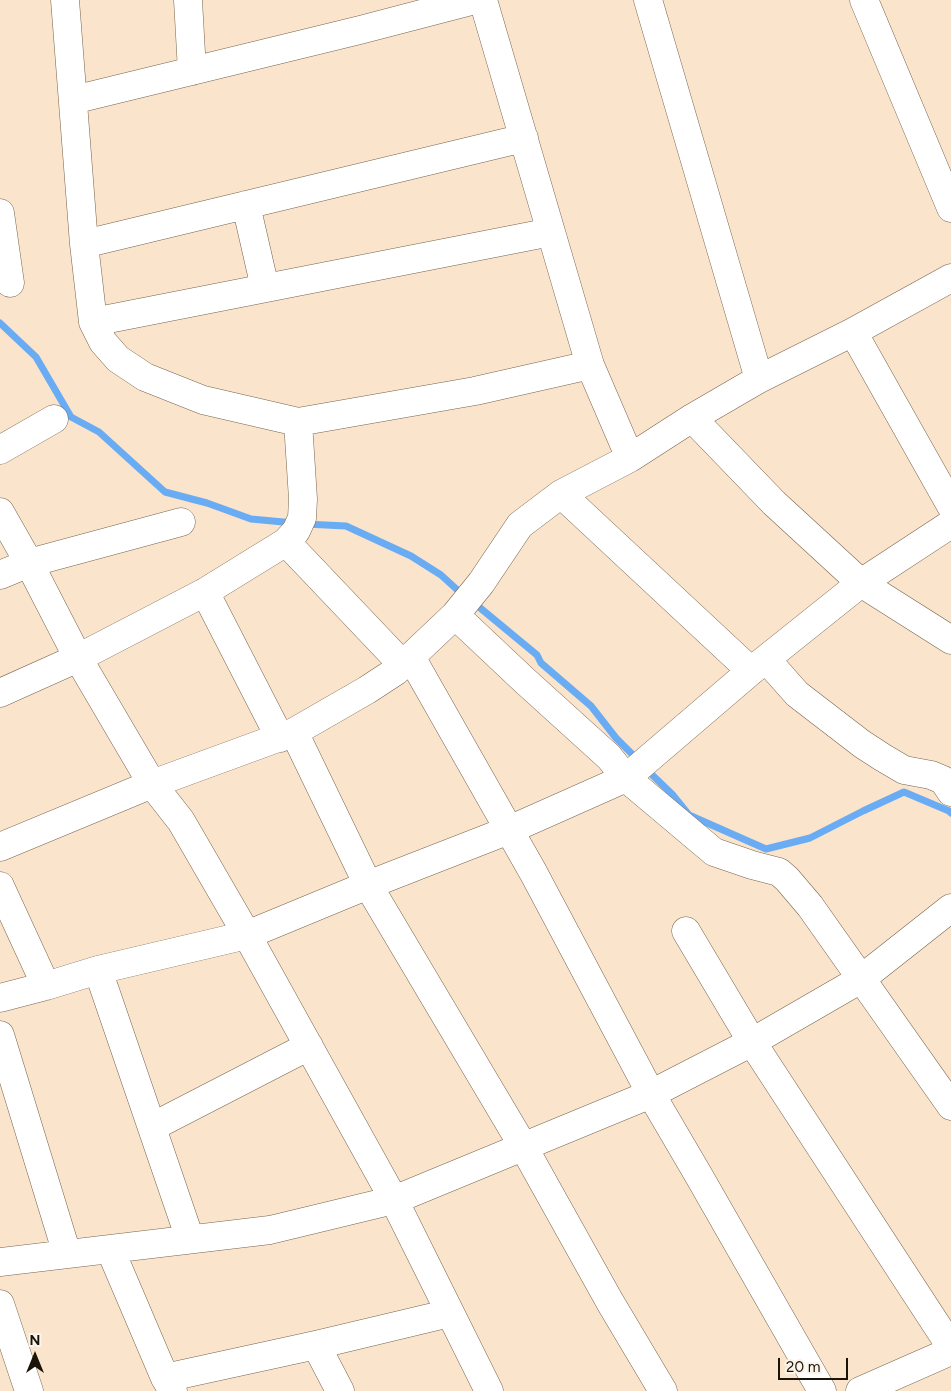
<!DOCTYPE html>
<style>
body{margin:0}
#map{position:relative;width:951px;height:1391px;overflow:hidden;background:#fae4cb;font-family:Figtree,sans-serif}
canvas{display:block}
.north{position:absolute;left:10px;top:1331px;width:50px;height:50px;-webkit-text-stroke:4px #fcf3e9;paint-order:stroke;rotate:0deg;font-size:14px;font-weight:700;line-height:20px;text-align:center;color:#1a130a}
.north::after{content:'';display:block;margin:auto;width:18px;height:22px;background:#1a130a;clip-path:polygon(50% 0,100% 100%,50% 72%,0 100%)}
.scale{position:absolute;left:778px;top:1358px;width:70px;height:22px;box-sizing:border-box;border:2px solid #1a130a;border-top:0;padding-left:6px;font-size:15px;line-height:18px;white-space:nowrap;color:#1a130a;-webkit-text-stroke:4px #fcf3e9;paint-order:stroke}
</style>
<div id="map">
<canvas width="951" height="1391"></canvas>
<div class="north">N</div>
<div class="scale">20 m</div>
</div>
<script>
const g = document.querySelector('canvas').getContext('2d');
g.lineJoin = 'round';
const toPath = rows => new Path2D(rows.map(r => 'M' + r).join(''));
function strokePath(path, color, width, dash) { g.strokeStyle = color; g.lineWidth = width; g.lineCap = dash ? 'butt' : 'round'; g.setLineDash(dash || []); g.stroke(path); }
strokePath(toPath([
 [0,323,36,357,71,417,99,432,165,492,207,503,251,519,294,523],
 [305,524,346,526,411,556,441,575,464,596],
 [473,602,537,655,541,663,591,706,616,738,639,761],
 [646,769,672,794,689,815,766,849,810,838,863,811,904,792,949,811,951,813]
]), '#69acf3', 7);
const street = toPath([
 [65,0,84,244,93,322,103,342,118,359,145,377,203,400,298,422,475,391,590,365],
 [188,0,192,71],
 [483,0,590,365,630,458],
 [648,0,759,379],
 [864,0,951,208],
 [73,100,360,30,475,0],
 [246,205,265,288],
 [0,213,10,283],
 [84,244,524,138],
 [93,322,551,232],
 [853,332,951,506],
 [692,418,774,503,861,583,951,640],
 [0,450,54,419],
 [561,494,751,671],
 [0,512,29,563,78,658,152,784,181,821,247,935,394,1200,489,1391],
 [286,542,403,665],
 [0,575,29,563,181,522],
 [205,592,280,738],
 [455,615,524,680,609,757,626,778,714,852,752,865,779,872,787,879,810,906,951,1106],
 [411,657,533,872,651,1094,699,1176,822,1391],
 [766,659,797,694,862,744,882,757,904,770,931,775,943,780,951,792],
 [0,693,78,658,205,592,286,542,296,531,302,518,303,499,298,422],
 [294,732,368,885,523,1146,610,1302,663,1391],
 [0,847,152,784,294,732,367,690,396,671,455,615,481,583,520,525,561,494,630,458,692,418,759,379,853,332,951,278],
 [0,886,46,986],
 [686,931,752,1042,951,1347],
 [98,970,190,1239],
 [0,998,46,986,98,970,247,935,368,885,509,830,626,778,751,671,861,583,951,524],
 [0,1035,67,1254],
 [152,1127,309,1046],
 [110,1249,165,1378,173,1391],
 [0,1262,270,1230,394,1200,651,1094,752,1042,861,979,951,908],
 [0,1304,29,1391],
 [316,1345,340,1391],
 [165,1378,316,1345,450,1313],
 [860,1391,951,1351]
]);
strokePath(street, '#77644e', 29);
strokePath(street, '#fff', 28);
</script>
